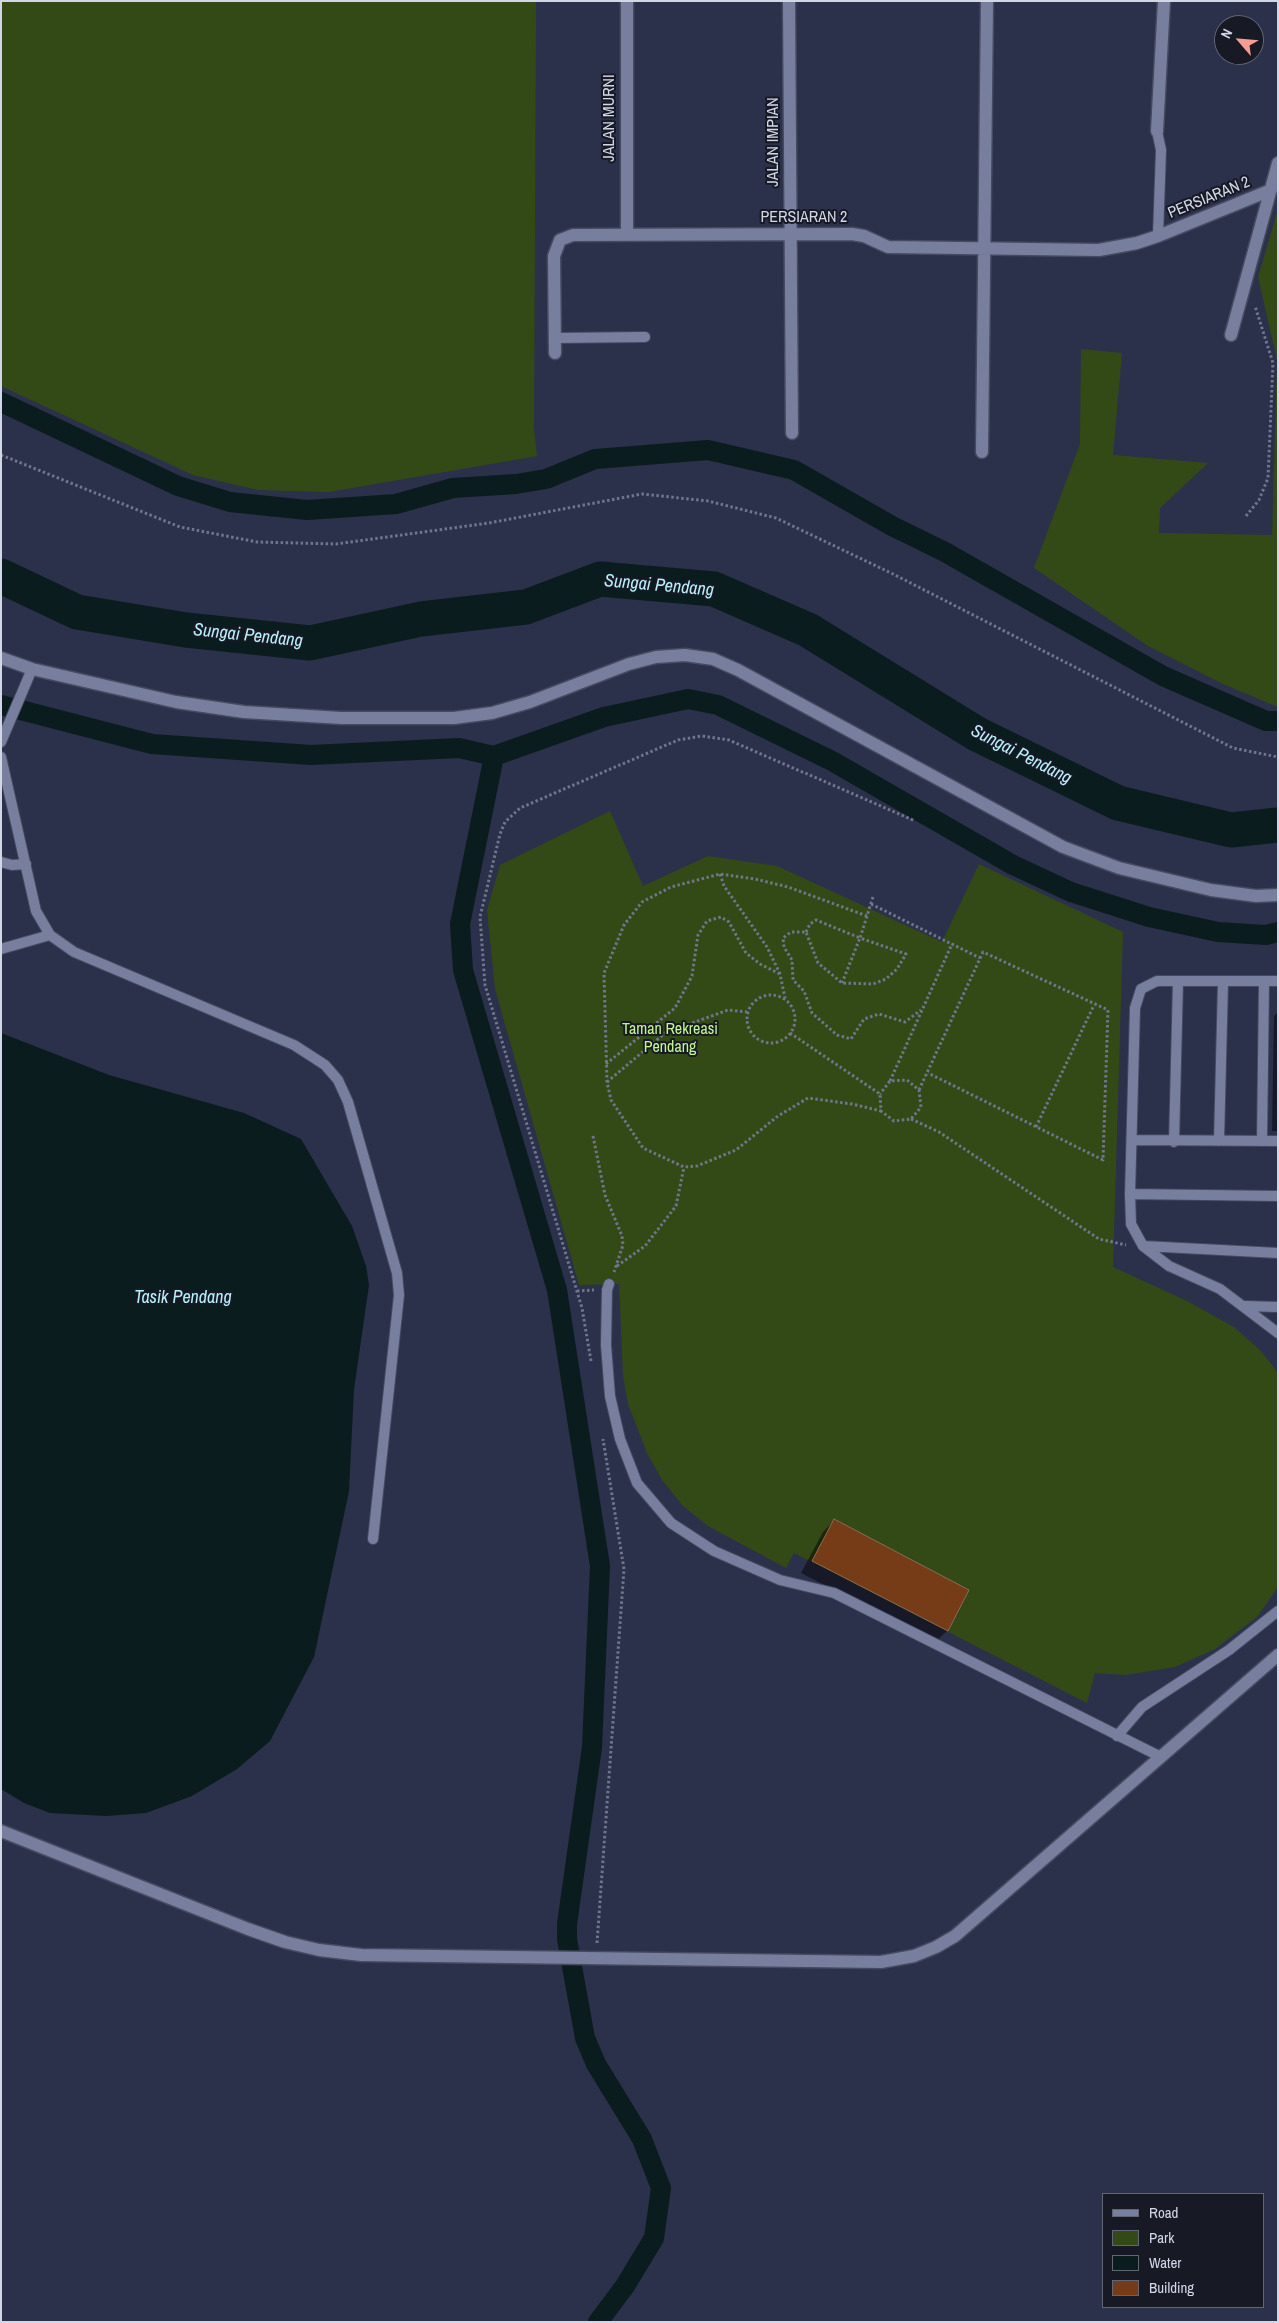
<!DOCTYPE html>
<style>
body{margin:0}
#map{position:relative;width:1279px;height:2323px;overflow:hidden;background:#2b304b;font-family:"Archivo Narrow",sans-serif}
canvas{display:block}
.frame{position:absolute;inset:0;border:2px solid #d2d7e8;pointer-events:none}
.legend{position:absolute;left:1102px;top:2193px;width:162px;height:115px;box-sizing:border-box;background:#171925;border:1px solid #626573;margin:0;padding:6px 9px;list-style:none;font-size:15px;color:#d2d7e8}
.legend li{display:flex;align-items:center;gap:10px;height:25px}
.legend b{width:25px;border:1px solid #626573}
.north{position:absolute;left:1214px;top:15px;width:50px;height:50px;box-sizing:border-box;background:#171925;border:1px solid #626573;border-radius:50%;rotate:297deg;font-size:14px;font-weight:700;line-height:20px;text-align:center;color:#d2d7e8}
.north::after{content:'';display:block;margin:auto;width:18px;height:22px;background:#f59c93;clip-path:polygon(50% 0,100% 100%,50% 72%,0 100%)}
</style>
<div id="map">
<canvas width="1279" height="2323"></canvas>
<div class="frame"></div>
<ul class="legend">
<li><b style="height:6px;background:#787f9e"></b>Road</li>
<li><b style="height:14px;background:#344a16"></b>Park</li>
<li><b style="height:14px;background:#0b1c1f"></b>Water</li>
<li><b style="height:14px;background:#763c17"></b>Building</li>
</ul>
<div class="north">N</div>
</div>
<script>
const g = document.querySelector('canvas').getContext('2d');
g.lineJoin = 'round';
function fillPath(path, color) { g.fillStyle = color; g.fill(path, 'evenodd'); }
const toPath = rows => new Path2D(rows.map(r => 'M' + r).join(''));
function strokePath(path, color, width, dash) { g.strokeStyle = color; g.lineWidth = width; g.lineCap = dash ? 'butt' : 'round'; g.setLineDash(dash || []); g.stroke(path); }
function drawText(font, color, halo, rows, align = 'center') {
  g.font = font + ' "Archivo Narrow",sans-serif'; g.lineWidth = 4; g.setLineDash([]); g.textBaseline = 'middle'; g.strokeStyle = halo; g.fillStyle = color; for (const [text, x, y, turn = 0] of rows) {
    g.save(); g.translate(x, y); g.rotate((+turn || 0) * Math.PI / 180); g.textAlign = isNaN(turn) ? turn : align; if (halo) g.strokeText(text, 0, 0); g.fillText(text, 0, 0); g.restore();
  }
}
fillPath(toPath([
 [1,1,536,1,534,429,537,456,329,492,258,490,193,475,1,386],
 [1278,209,1278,707,1223,684,1148,646,1034,568,1080,444,1081,349,1122,353,1113,455,1208,463,1160,508,1159,533,1272,535,1277,360,1258,277],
 [610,811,643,886,708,856,777,866,942,942,979,864,1123,932,1113,1267,1187,1301,1234,1327,1261,1351,1278,1373,1278,1587,1257,1617,1215,1649,1175,1667,1126,1675,1095,1673,1087,1703,794,1553,786,1568,708,1526,683,1506,662,1480,647,1453,628,1404,623,1376,619,1284,579,1285,495,989,487,910,500,865]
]), '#344a16');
fillPath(toPath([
 [1,1033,109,1075,244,1113,301,1139,352,1226,366,1266,369,1285,354,1389,349,1491,314,1657,270,1741,237,1769,192,1796,146,1813,106,1816,50,1813,24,1803,1,1789]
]), '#0b1c1f');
fillPath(toPath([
 [1278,1012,1278,1131,1272,1131,1274,1016],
 [835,1520,968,1591,947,1631,935,1642,801,1573,823,1532]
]), '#0007');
strokePath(toPath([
 [1,402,178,486,230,502,307,510,396,504,453,488,516,484,546,479,595,459,708,450,794,470,892,526,945,552,1163,676,1266,721,1278,721],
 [1,705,152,744,311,755,459,748,494,756,604,717,688,699,718,705,832,761,1013,865,1071,892,1149,917,1218,932,1266,935,1278,932],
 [494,756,460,924,463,970,557,1290,600,1566,592,1747,567,1924,567,1939,585,2038,596,2064,642,2139,661,2188,654,2238,625,2286,598,2322]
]), '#0b1c1f', 20);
strokePath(toPath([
 [1,576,77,612,186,630,310,643,421,619,526,607,600,579,714,589,808,630,977,734,1118,803,1231,830,1278,825]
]), '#0b1c1f', 35);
const building = toPath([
 [834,1519,969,1590,948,1631,812,1561,834,1519]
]);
fillPath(building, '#763c17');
strokePath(building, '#8a6a59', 1);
const lane = toPath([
 [1157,131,1161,150,1158,236],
 [555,338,645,337],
 [1,742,32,669],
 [1,757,36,911,50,935,74,952,294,1045,325,1065,338,1080,348,1102,397,1273,399,1295,373,1539],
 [1,862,12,865,26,864],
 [1,949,50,935],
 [1278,981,1157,981,1141,989,1135,1008,1130,1194,1131,1224,1143,1246,1169,1266,1220,1289,1278,1333],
 [1132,1140,1278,1141],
 [1219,1141,1223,982],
 [1262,1141,1264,982],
 [1174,1142,1178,981],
 [1130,1194,1278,1196],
 [1144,1246,1278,1253],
 [609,1284,607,1290,606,1345,610,1396,620,1439,637,1483,671,1523,714,1551,780,1580,834,1593,1161,1757],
 [1245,1306,1278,1307],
 [1117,1736,1142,1707,1229,1650,1278,1611]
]);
const street = toPath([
 [789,1,792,433],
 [1157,131,1164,1],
 [627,235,627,1],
 [1231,335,1278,163],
 [555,353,554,256,560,240,573,235,852,234,864,236,888,247,1099,250,1137,243,1158,236,1271,190],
 [982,452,987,1],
 [1,658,32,669,176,702,244,712,341,718,454,718,492,713,530,702,629,664,656,657,685,655,713,659,738,670,1063,847,1119,868,1211,890,1256,896,1278,895],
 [1,1831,248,1929,285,1942,319,1950,361,1955,881,1962,914,1956,936,1947,955,1936,1278,1655]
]);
strokePath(lane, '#454a60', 12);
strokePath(street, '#454a60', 15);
strokePath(toPath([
 [1,455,180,527,257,542,336,544,489,523,642,494,708,501,776,518,893,574,1233,748,1278,757],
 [1246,516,1259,500,1268,478,1273,363,1255,306],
 [720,874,724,886,767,947,780,974,785,998],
 [873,897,860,938,906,954,897,969,886,979,873,984,842,983,818,963,806,932,791,932,783,938,784,947,792,960,793,980,804,991,812,1013,837,1035,851,1039,864,1019,879,1014,905,1022,921,1010],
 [871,904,980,958],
 [867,916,788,887,755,879,720,874,671,887,642,902,624,925,604,973,607,1082,611,1100,643,1148,684,1167,697,1166,736,1150,778,1116,808,1098,852,1104,881,1111],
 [806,932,810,924,816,920,860,938,842,983],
 '747 1019a24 24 0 1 1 48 0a24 24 0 1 1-48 0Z',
 [790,1033,880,1094,881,1111,894,1121,911,1119,921,1107,919,1090,907,1080,890,1081,880,1094],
 [606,1064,675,1008,692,976,698,935,707,921,721,917,729,922,746,953,760,964,780,974],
 [890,1081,952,944],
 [607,1082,665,1033,728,1010,747,1012],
 [919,1090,983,952,1108,1010,1103,1160,928,1073],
 [911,1119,939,1132,1099,1239,1126,1245],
 [1036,1127,1094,1005],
 [593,1136,605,1195,622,1236,623,1245,614,1272],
 [617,1266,645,1246,676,1206,684,1167],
 [577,1291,594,1290],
 [591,1361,582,1308,485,985,480,917,500,834,505,822,520,808,678,740,702,736,729,740,915,821],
 [597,1943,624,1569,603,1439]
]), '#70758c', 3, [2.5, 2.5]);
strokePath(lane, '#787f9e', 10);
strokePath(street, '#787f9e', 12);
drawText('16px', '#d2d7e8', '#171925', [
 ["JALAN MURNI",610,118,-90],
 ["JALAN IMPIAN",774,142,-90],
 ["PERSIARAN 2",1209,198,-22],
 ["PERSIARAN 2",804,218]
]);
drawText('16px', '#c4f789', '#171925', [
 ["Taman Rekreasi",670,1030],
 ["Pendang",670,1048]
]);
drawText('italic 18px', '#b7f0fa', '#171925', [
 ["Sungai Pendang",659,586,5],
 ["Sungai Pendang",248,636,6],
 ["Sungai Pendang",1021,755,27],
 ["Tasik Pendang",183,1298]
]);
</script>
